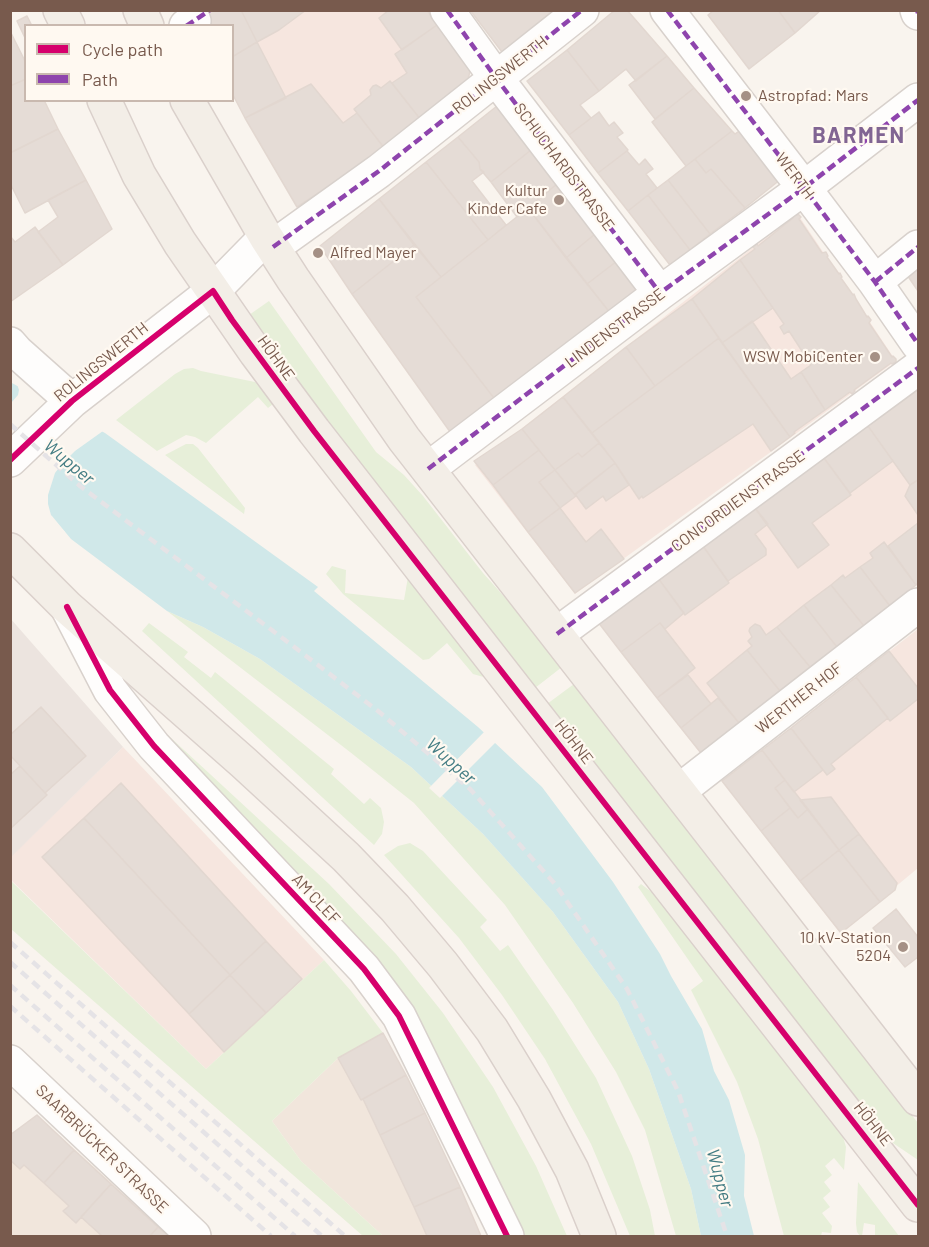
<!DOCTYPE html>
<meta charset="utf-8">
<style>
body{margin:0}
#map{position:relative;width:929px;height:1247px;overflow:hidden;background:#f9f4ee;font-family:Barlow,sans-serif}
canvas{display:block}
.frame{position:absolute;inset:0;border:12px solid #785a4d;pointer-events:none}
.legend{position:absolute;left:24px;top:24px;width:210px;height:78px;box-sizing:border-box;background:#fff9f1;border:2px solid #c9b9af;margin:0;padding:8px 10px;list-style:none;font-size:18px;color:#785a4d}
.legend li{display:flex;align-items:center;gap:12px;height:30px}
.legend b{width:30px;border:2px solid #c9b9af}
</style>
<div id="map">
<canvas width="929" height="1247"></canvas>
<div class="frame"></div>
<ul class="legend">
<li><b style="height:8px;background:#d6006c"></b>Cycle path</li>
<li><b style="height:8px;background:#8e44ad"></b>Path</li>
</ul>
</div>
<script>
const g = document.querySelector('canvas').getContext('2d');
g.lineJoin = 'round';
function fillPath(path, color) { g.fillStyle = color; g.fill(path, 'evenodd'); }
const toPath = rows => new Path2D(rows.map(r => 'M' + r).join(''));
function strokePath(path, color, width, dash) { g.strokeStyle = color; g.lineWidth = width; g.lineCap = dash ? 'butt' : 'round'; g.setLineDash(dash || []); g.stroke(path); }
function drawText(font, color, halo, rows, align = 'center') {
  g.font = font + ' Barlow,sans-serif'; g.lineWidth = 4.5; g.setLineDash([]); g.textBaseline = 'middle'; g.strokeStyle = halo; g.fillStyle = color; for (const [text, x, y, turn = 0] of rows) {
    g.save(); g.translate(x, y); g.rotate((+turn || 0) * Math.PI / 180); g.textAlign = isNaN(turn) ? turn : align; if (halo) g.strokeText(text, 0, 0); g.fillText(text, 0, 0); g.restore();
  }
}
fillPath(toPath([
 [383,1033,406,1075,425,1113,481,1236,383,1236,301,1161,272,1121,337,1059],
 [37,1115,170,1236,11,1236,11,1135]
]), '#f1e6dc');
fillPath(toPath([
 [189,11,427,11,469,71,467,84,372,160,297,207,233,94,232,26],
 [797,213,896,361,575,594,475,465],
 [918,390,918,583,700,753,598,622],
 [918,629,918,868,840,933,722,781],
 [123,747,324,960,206,1069,11,880,10,857]
]), '#f6e6df');
fillPath(toPath([
 [10,618,123,747,11,857,10,857]
]), '#ece4df');
fillPath(toPath([
 [269,301,376,452,404,475,423,496,483,573,525,620,562,667,535,688,357,460,249,315],
 [193,368,201,371,255,382,273,404,268,408,258,397,206,443,195,437,186,435,157,451,116,420,175,374,184,369],
 [186,444,193,444,198,448,245,508,244,514,165,455],
 [332,566,346,570,345,593,404,600,408,577,487,678,473,674,447,643,429,659,423,660,343,594,326,574],
 [167,611,203,627,260,659,411,767,483,834,553,912,618,1002,649,1069,691,1189,701,1236,676,1236,645,1130,616,1072,573,1003,505,905,414,803,350,752],
 [149,623,188,652,184,657,211,678,215,672,334,769,331,774,364,804,370,798,381,808,384,822,382,834,374,845,142,631],
 [574,684,918,1123,918,1160,887,1139,637,817,547,704],
 [158,726,329,884,396,954,443,1013,493,1087,536,1166,567,1236,521,1236,431,1052],
 [410,843,423,851,487,920,480,927,500,951,508,945,553,1010,596,1078,632,1156,650,1210,655,1236,630,1236,591,1144,545,1059,502,995,459,938,384,855,398,846],
 [10,880,206,1069,324,960,351,991,383,1033,337,1059,272,1121,301,1161,383,1236,363,1236,11,929],
 [641,884,653,893,841,1130,846,1147,844,1170,834,1158,825,1166,832,1175,824,1182,831,1191,823,1198,830,1207,822,1213,832,1226,831,1233,822,1232,821,1236,784,1236,758,1139,737,1082,691,990,703,981,638,887],
 [858,1182,899,1236,875,1236,875,1225,864,1223,862,1236,860,1236,857,1232,856,1223]
]), '#e7efd9');
fillPath(toPath([
 [10,382,105,433,318,587,314,591,478,727,542,787,613,882,660,954,671,976,702,1029,714,1071,729,1100,745,1155,744,1196,754,1236,701,1236,691,1189,649,1069,618,1002,553,912,483,834,411,767,260,659,203,627,167,611,71,539,52,516,38,509,11,484]
]), '#d0e8e9');
fillPath(toPath([
 [12,379,76,414,103,431,75,451,62,464,55,473,48,495,48,504,51,515,56,524,65,532,63,534,50,518,36,511,10,488,11,403,18,395,19,390,17,384],
 [486,730,497,741,440,798,429,788]
]), '#f9f4ee');
const building = toPath([
 [194,10,241,10,257,42,232,57,232,26,197,26,194,10],
 [241,10,306,10,279,30,257,42,241,10],
 [389,10,427,10,437,25,402,50,379,18,389,10],
 [470,10,554,10,502,52,470,10],
 [615,10,627,10,667,56,636,81,626,69,599,91,567,50,615,10],
 [714,10,778,10,795,33,749,69,708,15,714,10],
 [778,10,821,10,795,33,778,10],
 [27,16,32,26,26,26,26,40,17,21,27,16],
 [437,25,470,71,467,84,421,120,392,83,407,73,395,54,437,25],
 [10,31,26,63,26,79,10,86,10,31],
 [257,42,286,98,245,118,232,93,232,57,257,42],
 [567,50,599,91,580,105,591,118,569,135,527,81,567,50],
 [667,56,694,88,655,119,629,85,667,56],
 [26,79,26,100,44,100,58,129,10,153,10,86,26,79],
 [390,81,421,120,385,149,354,109,371,95,370,90,373,86,376,85,381,88,390,81],
 [311,84,343,123,357,113,385,149,370,160,297,207,245,118,311,84],
 [694,88,732,131,686,166,652,122,694,88],
 [497,106,531,150,491,182,480,169,479,162,458,137,497,106],
 [599,112,609,126,614,122,623,133,617,137,628,150,598,173,569,135,599,112],
 [58,129,86,180,25,213,10,183,10,153,58,129],
 [742,129,781,179,745,208,711,169,706,173,695,159,732,131,735,134,742,129],
 [458,137,479,162,480,169,484,172,472,181,506,225,488,240,426,162,458,137],
 [531,150,557,184,517,217,491,182,531,150],
 [627,151,639,165,645,159,653,169,646,174,657,188,628,211,598,173,627,151],
 [695,159,706,173,711,169,745,208,710,234,668,180,695,159],
 [426,162,488,240,441,277,379,199,426,162],
 [86,180,112,229,63,265,38,232,58,217,48,200,86,180],
 [668,180,710,234,690,250,648,195,668,180],
 [557,184,595,234,566,258,528,208,557,184],
 [648,195,690,250,670,265,628,211,648,195],
 [379,199,414,245,352,294,320,246,379,199],
 [528,208,611,314,497,402,416,297,528,208],
 [796,213,797,215,798,214,801,217,799,219,822,253,826,252,828,256,827,257,839,274,840,273,842,277,841,278,853,295,854,294,856,299,867,317,868,316,871,320,869,323,892,357,893,356,896,359,896,362,892,364,891,363,854,390,855,391,852,394,850,392,825,410,801,372,811,365,789,331,784,334,780,327,784,324,740,260,755,249,753,247,757,244,758,246,793,218,791,216,796,213],
 [35,227,63,265,10,302,10,236,15,242,35,227],
 [595,234,617,261,587,284,566,258,595,234],
 [414,245,441,277,416,297,497,402,453,436,352,294,414,245],
 [918,257,918,291,903,269,918,257],
 [740,260,773,308,722,343,692,299,740,260],
 [617,261,640,292,611,314,587,284,617,261],
 [692,299,719,338,655,386,626,347,692,299],
 [752,321,791,379,801,372,825,410,794,432,795,433,790,437,722,343,752,321],
 [719,338,790,437,771,451,753,424,643,498,642,496,639,499,615,463,592,433,719,338],
 [626,347,655,386,592,433,563,397,626,347],
 [918,390,918,480,910,485,868,426,918,390],
 [563,397,599,443,582,457,578,453,555,470,522,429,563,397],
 [868,426,893,461,850,493,824,458,868,426],
 [522,429,539,450,493,485,474,461,522,429],
 [599,443,615,463,575,495,555,470,578,453,582,457,599,443],
 [539,450,555,470,539,482,560,508,528,532,493,485,539,450],
 [824,458,851,495,812,523,829,545,798,568,755,508,824,458],
 [615,463,629,485,606,501,603,496,586,509,575,494,615,463],
 [555,470,576,496,560,508,539,482,555,470],
 [918,480,918,515,905,496,910,485,918,480],
 [560,508,586,542,601,529,624,559,575,593,528,532,560,508],
 [755,508,768,524,755,534,766,549,766,555,728,581,703,546,755,508],
 [918,523,918,583,916,585,888,546,918,523],
 [884,542,916,585,890,606,860,567,873,558,870,553,884,542],
 [703,546,729,583,685,615,658,578,703,546],
 [860,567,890,606,864,626,831,585,843,575,845,578,860,567],
 [658,578,684,613,665,629,660,623,621,652,598,622,658,578],
 [831,585,864,626,837,647,804,605,831,585],
 [804,605,837,647,810,667,777,627,804,605],
 [660,623,695,668,657,698,621,652,660,623],
 [755,624,760,626,766,635,777,627,810,667,780,691,747,650,752,646,748,641,752,637,749,631,750,628,755,624],
 [747,650,780,691,739,723,707,683,747,650],
 [889,651,918,688,918,699,890,721,856,677,889,651],
 [688,675,711,704,681,728,657,698,688,675],
 [856,677,888,718,831,764,835,769,827,775,791,728,856,677],
 [718,698,739,723,701,753,681,728,718,698],
 [41,707,86,756,45,793,10,755,10,735,41,707],
 [791,728,823,770,794,792,762,750,791,728],
 [762,750,785,780,775,788,790,808,761,831,722,781,762,750],
 [20,766,47,795,10,829,10,775,20,766],
 [785,780,808,809,798,818,775,788,785,780],
 [121,783,266,941,230,975,84,818,121,783],
 [831,797,859,834,839,850,800,800,831,797],
 [790,808,798,818,808,809,839,850,800,881,761,831,790,808],
 [84,818,230,975,189,1014,42,857,84,818],
 [859,834,897,883,895,890,880,902,839,850,859,834],
 [839,850,880,902,841,933,800,881,839,850],
 [896,909,918,937,918,957,905,967,873,928,896,909],
 [266,941,302,979,266,1013,230,975,266,941],
 [230,975,266,1013,224,1052,189,1014,230,975],
 [383,1033,406,1075,361,1100,338,1058,383,1033],
 [406,1075,425,1113,380,1135,363,1099,406,1075],
 [425,1113,460,1187,414,1207,380,1135,425,1113],
 [37,1115,74,1150,44,1183,24,1165,20,1169,10,1160,10,1135,37,1115],
 [74,1150,111,1184,76,1223,63,1211,69,1206,44,1183,74,1150],
 [111,1184,158,1227,150,1236,102,1236,81,1217,111,1184],
 [460,1187,481,1236,427,1236,414,1207,460,1187],
 [158,1227,169,1236,150,1236,158,1227]
]);
fillPath(building, '#e5dcd6');
strokePath(building, '#e2d7d0', 1.5);
const minor = toPath([
 [447,10,496,78,660,293],
 [667,10,804,188,875,282,918,344],
 [917,10,918,13],
 [186,26,194,21],
 [273,247,379,171,582,10],
 [875,282,918,247],
 [10,344,17,352,72,401],
 [10,460,72,401,213,291,266,237],
 [428,469,660,293,804,188,918,100],
 [68,609,110,690,154,746,364,969,399,1016,507,1236],
 [557,634,918,368],
 [679,791,918,605],
 [10,1062,194,1236]
]);
const major = toPath([
 [60,10,68,26],
 [140,10,147,26],
 [104,100,139,175,180,243,256,353,314,431,918,1205],
 [187,100,266,237,293,279,404,439,918,1099],
 [10,550,67,607,244,763,346,857,395,908,443,965,492,1030,534,1099,572,1170,599,1236]
]);
strokePath(minor, '#d8d1cc', 36);
strokePath(major, '#dad0cb', 36);
strokePath(minor, '#fefdfc', 33);
strokePath(major, '#f3eee7', 33);
strokePath(toPath([
 [10,424,80,486,293,646,378,711,470,789,555,884,627,989,678,1091,727,1236],
 [10,942,345,1236],
 [10,962,322,1236],
 [10,985,295,1236],
 [10,1006,271,1236]
]), '#e5e3e6', 4.5, [9, 6]);
strokePath(toPath([
 [447,10,496,78,660,293],
 [667,10,804,188,875,282,918,344],
 [917,10,918,13],
 [186,26,210,10],
 [273,247,379,171,582,10],
 [875,282,918,247],
 [428,469,660,293,804,188,918,100],
 [557,634,918,368]
]), '#8e44ad', 4.5, [9, 4.5]);
strokePath(toPath([
 [10,460,72,401,213,291,232,320,314,431,918,1205],
 [67,607,110,690,154,746,364,969,399,1016,507,1236]
]), '#d6006c', 6);
for (const [x, y, r, color] of [
 [746,96,6,"#a59085"],
 [559,200,6,"#a59085"],
 [318,253,6,"#a59085"],
 [875,357,6,"#a59085"],
 [903,947,6,"#a59085"]
]) { const dot = new Path2D(); dot.arc(x, y, r, 0, 2 * Math.PI); g.fillStyle = color; g.fill(dot); strokePath(dot, '#fff9f1', 2); }
drawText('16px', '#785a4d', '#fff9f1', [
 ["ROLINGSWERTH",500,75,-38],
 ["SCHUCHARDSTRASSE",564,167,53],
 ["WERTH",795,176,53],
 ["LINDENSTRASSE",615,328,-37],
 ["HÖHNE",276,358,54],
 ["ROLINGSWERTH",101,362,-39],
 ["CONCORDIENSTRASSE",738,501,-36],
 ["WERTHER HOF",799,698,-38],
 ["HÖHNE",574,742,52],
 ["AM CLEF",316,899,47],
 ["HÖHNE",873,1124,52],
 ["SAARBRÜCKER STRASSE",102,1149,44]
]);
drawText('16px', '#785a4d', '#fff9f1', [
 ["Astropfad: Mars",758,96,"left"],
 ["Kultur",547,191],
 ["Kinder Cafe",547,209],
 ["Alfred Mayer",330,253,"left"],
 ["WSW MobiCenter",863,357],
 ["10 kV-Station",891,938],
 ["5204",891,956]
], 'right');
drawText('italic 18px', '#437c83', '#fff9f1', [
 ["Wupper",69,462,40],
 ["Wupper",451,761,42],
 ["Wupper",720,1178,75]
]);
g.letterSpacing = '1.5px';
drawText('bold 22px', '#816593', '#fff9f1', [
 ["BARMEN",859,136]
]);
g.letterSpacing = '0px';
</script>
